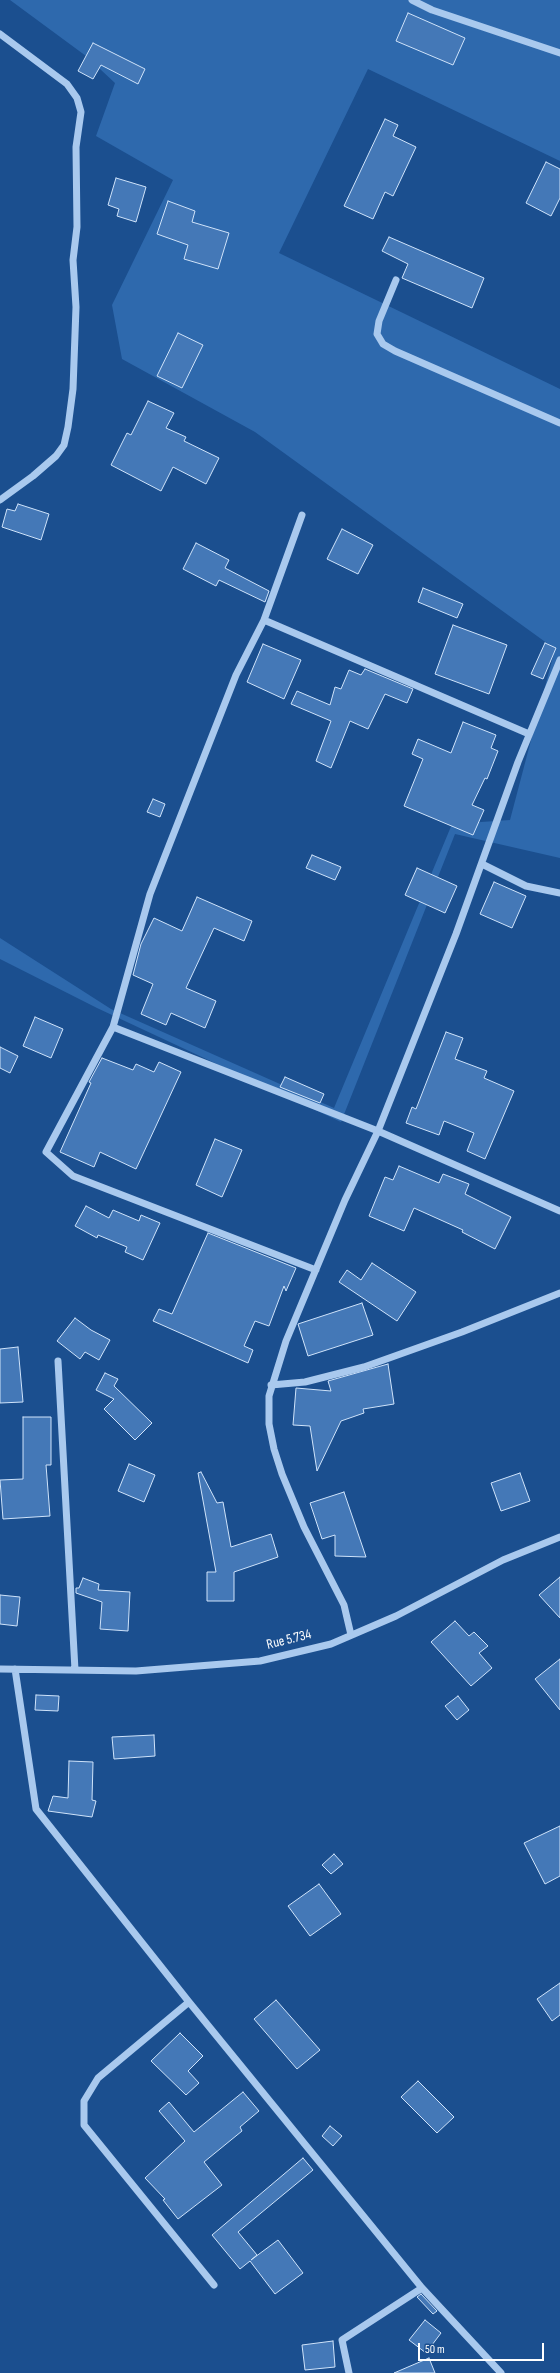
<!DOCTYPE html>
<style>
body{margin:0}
#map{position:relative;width:560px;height:2373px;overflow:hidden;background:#1b4f8f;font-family:"Sofia Sans Condensed",sans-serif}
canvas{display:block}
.scale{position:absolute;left:418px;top:2343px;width:126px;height:18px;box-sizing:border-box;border:2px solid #fff;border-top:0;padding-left:5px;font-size:12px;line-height:14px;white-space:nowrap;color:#fff;-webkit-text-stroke:3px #1b4f8f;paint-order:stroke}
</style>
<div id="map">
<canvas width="560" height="2373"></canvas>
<div class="scale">50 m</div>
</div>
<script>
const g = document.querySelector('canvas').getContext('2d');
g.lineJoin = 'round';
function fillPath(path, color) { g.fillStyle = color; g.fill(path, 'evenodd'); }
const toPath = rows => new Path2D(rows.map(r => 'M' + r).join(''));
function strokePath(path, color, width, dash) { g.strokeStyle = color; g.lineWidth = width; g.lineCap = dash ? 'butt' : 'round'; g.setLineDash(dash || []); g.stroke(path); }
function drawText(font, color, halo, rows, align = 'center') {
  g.font = font + ' "Sofia Sans Condensed",sans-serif'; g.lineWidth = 3; g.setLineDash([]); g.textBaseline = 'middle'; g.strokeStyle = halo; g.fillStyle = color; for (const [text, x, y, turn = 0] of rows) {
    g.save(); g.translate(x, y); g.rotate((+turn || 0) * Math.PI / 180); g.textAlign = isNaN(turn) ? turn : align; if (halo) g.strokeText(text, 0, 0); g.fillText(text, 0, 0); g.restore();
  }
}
fillPath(toPath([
 [10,0,560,0,560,161,368,69,279,253,560,389,560,858,455,834,341,1122,97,1008,0,959,0,938,111,1009,334,1108,452,824,510,820,555,649,255,432,122,359,112,305,173,180,96,136,115,83,86,56]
]), '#2e69ad');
const building = toPath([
 [408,13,465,38,453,65,396,41,408,13],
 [93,43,145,69,138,84,101,65,93,79,78,71,93,43],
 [385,119,398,125,393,136,416,147,393,196,385,192,373,219,344,206,385,119],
 [546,162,560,169,560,198,551,216,526,203,546,162],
 [116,178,146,187,136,222,117,216,119,209,108,205,116,178],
 [168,201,195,211,192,222,229,233,218,269,184,259,188,245,157,234,168,201],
 [389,237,484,278,472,308,402,278,408,264,382,251,389,237],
 [178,333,203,345,182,388,157,376,178,333],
 [148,401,174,413,166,428,186,437,184,441,219,458,206,484,173,467,161,491,111,465,127,433,131,435,148,401],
 [18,504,49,514,41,540,2,527,7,509,15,511,18,504],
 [342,529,373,545,358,574,327,559,342,529],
 [196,543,229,560,225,568,269,591,265,602,219,580,216,586,183,569,196,543],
 [423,588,463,604,457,618,418,602,423,588],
 [453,625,507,645,489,694,435,674,453,625],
 [545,643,556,648,543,679,531,674,545,643],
 [263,644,301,660,284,699,247,682,263,644],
 [365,669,413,689,407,703,385,694,368,729,350,721,331,768,316,761,331,721,291,704,297,691,330,705,335,687,341,689,349,670,361,675,365,669],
 [463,722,496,735,491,748,498,751,487,779,485,778,472,805,484,810,473,835,404,806,423,759,412,754,418,739,451,753,463,722],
 [153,799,165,804,160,817,147,812,153,799],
 [312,855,341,867,335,880,306,868,312,855],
 [417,868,457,886,445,913,405,895,417,868],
 [494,882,526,896,512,928,480,914,494,882],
 [197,897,252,921,244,941,214,928,186,988,216,1001,205,1028,171,1013,166,1025,141,1014,153,984,133,975,141,944,154,918,182,931,197,897],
 [35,1017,63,1029,51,1058,23,1046,35,1017],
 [446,1032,463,1038,455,1059,487,1071,484,1078,514,1091,485,1159,467,1151,474,1133,444,1121,439,1135,406,1123,412,1107,416,1109,446,1032],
 [0,1047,18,1056,10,1073,0,1068,0,1047],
 [102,1058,133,1070,136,1064,154,1072,159,1062,181,1072,136,1169,100,1152,94,1167,60,1152,91,1083,89,1082,102,1058],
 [285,1077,324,1094,320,1103,280,1087,285,1077],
 [215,1139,242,1150,222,1197,196,1185,215,1139],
 [399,1166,439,1183,443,1174,469,1184,465,1194,511,1217,495,1249,462,1232,463,1230,414,1208,404,1231,369,1216,385,1177,393,1180,399,1166],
 [86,1206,109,1218,113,1210,139,1221,141,1215,160,1223,143,1260,125,1252,127,1247,98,1235,97,1238,75,1226,86,1206],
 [208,1233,296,1268,286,1291,284,1286,269,1326,255,1321,244,1346,253,1350,248,1363,153,1321,159,1309,172,1314,208,1233],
 [372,1263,416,1292,397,1321,339,1282,347,1270,361,1280,372,1263],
 [362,1303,373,1335,308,1356,298,1324,362,1303],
 [75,1318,91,1330,110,1340,99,1360,85,1352,80,1359,57,1341,75,1318],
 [18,1347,23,1402,0,1403,0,1349,18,1347],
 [388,1364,394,1404,363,1409,364,1413,341,1421,317,1471,310,1426,293,1425,296,1388,331,1391,328,1381,388,1364],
 [105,1373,118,1379,114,1386,152,1423,135,1440,104,1409,114,1399,96,1390,105,1373],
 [23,1417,51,1417,51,1465,46,1465,50,1516,3,1519,0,1480,23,1479,23,1417],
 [129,1464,155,1475,144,1502,118,1491,129,1464],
 [201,1472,217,1503,223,1502,231,1547,271,1534,278,1557,234,1572,234,1601,207,1601,207,1572,216,1572,198,1473,201,1472],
 [520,1473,530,1501,501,1511,491,1483,520,1473],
 [344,1492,366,1557,335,1556,335,1535,322,1539,310,1503,344,1492],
 [560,1577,560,1618,539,1595,560,1577],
 [83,1578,99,1584,98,1590,130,1592,128,1631,100,1629,102,1602,76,1593,76,1588,79,1588,83,1578],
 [0,1595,20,1597,17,1626,0,1624,0,1595],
 [455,1621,469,1636,474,1632,488,1646,479,1653,492,1668,471,1686,431,1642,455,1621],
 [560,1659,560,1710,535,1679,560,1659],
 [36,1695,59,1696,58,1711,35,1710,36,1695],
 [458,1696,469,1710,457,1720,445,1706,458,1696],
 [154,1735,155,1756,114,1759,112,1737,154,1735],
 [69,1761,93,1762,92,1800,96,1801,92,1817,48,1811,53,1796,68,1798,69,1761],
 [560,1826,560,1876,545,1884,524,1843,560,1826],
 [334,1854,343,1864,331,1874,322,1865,334,1854],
 [319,1884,341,1914,310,1936,288,1906,319,1884],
 [560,1983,560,2015,552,2021,537,1999,560,1983],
 [276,2000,320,2050,297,2069,254,2019,276,2000],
 [180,2033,203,2056,188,2071,199,2083,186,2095,151,2061,180,2033],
 [418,2081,454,2117,437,2133,401,2097,418,2081],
 [243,2092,259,2111,240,2127,242,2131,204,2162,222,2185,178,2219,163,2200,165,2199,145,2178,185,2141,159,2111,169,2102,194,2132,243,2092],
 [330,2126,342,2136,333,2146,322,2136,330,2126],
 [303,2158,313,2170,238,2232,257,2255,251,2260,278,2240,303,2273,275,2294,250,2261,240,2269,212,2235,303,2158],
 [421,2294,437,2311,433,2314,417,2297,421,2294],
 [425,2320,441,2333,426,2353,409,2340,425,2320],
 [333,2341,335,2367,305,2370,302,2345,333,2341],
 [429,2358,435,2373,394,2373,429,2358]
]);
fillPath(building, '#4478b7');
strokePath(building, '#cfe3fa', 1);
strokePath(toPath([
 [412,0,432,10,560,53],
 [0,34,67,84,77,98,81,112,76,147,77,227,73,260,76,307,73,389,68,427,64,445,56,456,33,476,0,500],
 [396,280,379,321,377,334,383,344,395,351,560,423],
 [302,515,264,620,236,675,150,894,113,1027,378,1131,560,1211],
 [264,620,529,734],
 [482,864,526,886,560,893],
 [113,1027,46,1152,73,1176,316,1270],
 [58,1361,75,1670],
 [271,1385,305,1382,364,1367,462,1332,560,1293],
 [351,1635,344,1605,304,1527,282,1474,274,1449,269,1424,269,1396,286,1341,345,1200,378,1131,456,934,518,762,560,660],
 [0,1669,136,1671,260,1661,331,1644,396,1616,503,1560,560,1537],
 [15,1669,36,1809,189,2002,422,2288,501,2373],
 [189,2002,98,2078,84,2101,84,2125,214,2285],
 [349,2373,342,2340,422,2288]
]), '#a9c9ee', 7);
drawText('14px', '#fff', '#1b4f8f', [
 ["Rue 5.734",289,1640,-14]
]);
</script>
